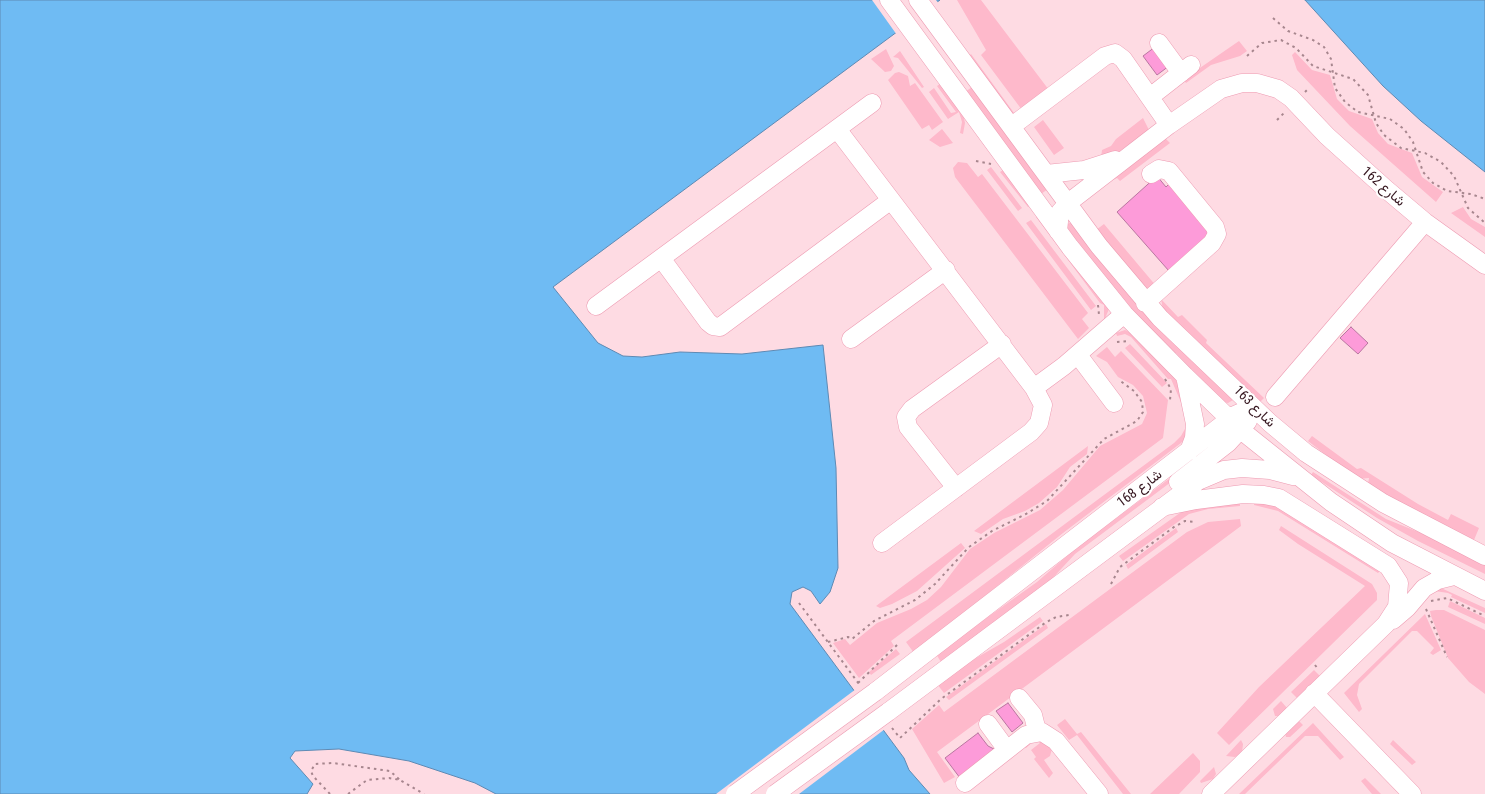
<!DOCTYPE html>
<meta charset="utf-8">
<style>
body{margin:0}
canvas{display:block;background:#fedbe3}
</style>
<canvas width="1485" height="794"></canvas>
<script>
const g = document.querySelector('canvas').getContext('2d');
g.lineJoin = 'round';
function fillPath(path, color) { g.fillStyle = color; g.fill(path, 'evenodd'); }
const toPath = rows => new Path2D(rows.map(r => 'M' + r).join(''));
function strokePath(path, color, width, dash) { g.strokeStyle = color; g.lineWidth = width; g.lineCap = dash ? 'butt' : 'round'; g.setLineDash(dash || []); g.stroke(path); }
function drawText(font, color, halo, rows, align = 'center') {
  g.font = font + ' "Roboto Condensed",Vazirmatn,sans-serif'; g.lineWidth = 4; g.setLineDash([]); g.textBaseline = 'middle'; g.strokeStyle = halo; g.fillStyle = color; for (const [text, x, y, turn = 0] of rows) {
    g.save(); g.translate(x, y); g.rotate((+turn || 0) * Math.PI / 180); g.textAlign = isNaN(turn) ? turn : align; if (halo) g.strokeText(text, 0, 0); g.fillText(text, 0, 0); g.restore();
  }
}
fillPath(toPath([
 [957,0,981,0,1049,90,1022,110,981,55,986,50],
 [1239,41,1247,51,1240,56,1211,65,1186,83,1184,80,1194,72],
 [886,49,894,66,891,71,885,72,871,59],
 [900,51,924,87,922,88,898,58,893,57],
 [1295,52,1312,70,1330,75,1337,99,1349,111,1372,119,1378,133,1388,144,1412,153,1422,177,1443,192,1436,202,1350,126,1297,70,1292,55],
 [971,54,1017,117,1014,119,969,56],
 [899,72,908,76,910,86,915,83,943,122,932,130,929,125,922,129,888,80,895,73],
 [941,83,963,113,965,123,963,134,960,133,962,122,959,112,948,119,929,92,934,88,951,113,956,112,937,86],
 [972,87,1048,189,1041,194,965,92],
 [1143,118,1149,130,1117,153,1101,158,1102,150,1111,146,1116,139],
 [1043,120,1064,148,1054,155,1034,127],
 [942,129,953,143,940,147,929,140],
 [1165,138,1170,143,1120,181,1117,178,1113,180,1110,177],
 [958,162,967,163,978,177,982,174,1088,313,1082,319,1089,328,1078,339,955,177,953,168],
 [991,167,1022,208,1018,211,987,170],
 [1005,169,1031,205,1028,207,1000,172],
 [1463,207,1471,219,1485,227,1485,237,1451,213],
 [1038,215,1109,309,1104,321,1104,305,1100,303,1036,217],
 [1031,220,1096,306,1091,310,1026,223],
 [1071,222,1119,284,1154,324,1234,398,1233,400,1228,403,1223,402,1176,353,1171,355,1125,302,1065,226],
 [1104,224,1157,287,1146,290,1096,230],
 [1161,299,1178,317,1182,315,1207,340,1206,343,1264,398,1260,402,1164,314],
 [1125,330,1134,335,1174,377,1178,384,1183,407,1171,379,1168,379,1131,337,1125,334,1117,336,1116,333],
 [1130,344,1167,383,1162,387,1125,348],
 [1107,347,1115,357,1121,351,1168,400,1163,438,891,641,894,646,859,678,833,643,845,639,850,645,877,623,911,609,927,600,941,587,970,549,994,533,1040,510,1063,490,1100,446,1142,424,1147,413,1143,396,1133,385,1118,377,1107,362,1096,356],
 [1186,427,1185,439,1181,443,1063,533,914,653,906,642,1174,443,1181,436],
 [1312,436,1357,469,1361,468,1418,504,1448,520,1451,514,1479,528,1474,540,1468,541,1395,500,1368,484,1369,478,1357,479,1308,441],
 [1221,440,1223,443,1075,554,1049,582,941,662,936,654,1037,582,1075,549],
 [1088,446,1087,454,1070,467,1057,487,1039,503,1025,511,1003,519,981,534,974,531],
 [1313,472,1386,519,1426,535,1485,565,1485,574,1418,541,1377,518,1311,475],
 [1254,498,1264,499,1381,568,1388,579,1380,571,1378,573,1278,511,1254,505],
 [1240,500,1240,506,1208,509,1189,514,1123,561,1119,556,1187,508],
 [1240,519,1241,526,937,752,955,777,944,783,912,729,939,705,944,712,1187,532,1208,522],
 [1281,526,1372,584,1377,593,1377,600,1229,745,1217,733,1259,687,1365,586,1298,544,1279,530],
 [1176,528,1178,532,1128,569,1126,565],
 [961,543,965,548,917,591,892,604,880,608,876,606],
 [1441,588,1485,608,1485,613,1451,597,1452,595,1448,593,1435,591],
 [1450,601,1485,618,1485,624,1448,607],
 [1436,610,1444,610,1485,630,1485,694,1469,682,1448,658,1431,616,1430,611],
 [1425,614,1441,650,1433,655,1430,653,1434,648,1417,631,1412,631,1359,684,1357,695,1362,709,1359,712,1344,693],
 [1040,617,1043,621,944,693,937,684,955,670,1004,642],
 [1046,624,1048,628,949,700,946,697],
 [896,649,900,654,871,675,869,672],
 [1314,670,1320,676,1297,698,1291,692],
 [1281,701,1287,708,1280,716,1275,716,1273,709],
 [1065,719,1077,734,1081,732,1131,794,1123,794,1077,735,1069,740,1057,725],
 [1297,719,1303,725,1290,737,1286,737,1285,733],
 [1313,723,1344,757,1340,760,1318,736,1305,736,1245,794,1239,794],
 [1034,738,1043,739,1052,749,1050,756,1044,760,1053,773,1049,778,1034,759,1036,757,1031,750,1040,743,1035,740,1026,748,1024,746],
 [1241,740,1243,744,1242,753,1235,757,1226,756],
 [1393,740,1416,762,1412,765,1390,744],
 [1193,753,1200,761,1200,772,1179,794,1150,794],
 [1214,767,1216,774,1213,779,1201,783,1200,781],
 [1365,778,1381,794,1372,794,1361,781]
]), '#feb9cb');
const water = toPath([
 [0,0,940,0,553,287,598,343,623,356,642,357,680,352,742,354,823,345,836,468,838,568,830,592,820,604,811,591,803,587,792,592,790,604,904,758,909,770,930,794,496,794,475,783,409,761,339,749,295,751,290,758,313,784,307,794,0,794,0,0],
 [1305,0,1485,0,1485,172,1421,121,1383,86,1305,0]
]);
fillPath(water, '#6fbbf3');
strokePath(water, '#5e8ab4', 1);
fillPath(toPath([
 [872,0,936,0,939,4,897,35],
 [856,689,885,729,799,794,716,794]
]), '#fedbe3');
const building = toPath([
 [1155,47,1169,66,1157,75,1143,56,1155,47],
 [1157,176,1166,187,1171,182,1214,231,1169,271,1117,212,1157,176],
 [1351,327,1368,343,1358,354,1340,338,1351,327],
 [1008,703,1023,723,1012,732,996,711,1008,703],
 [978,733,988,746,994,749,960,778,945,758,978,733]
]);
fillPath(building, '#fd9bd9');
strokePath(building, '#b976a0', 1);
const minor = toPath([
 [889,0,1070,247,1124,314,1185,376,1242,431,1331,502,1392,543,1485,591],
 [918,0,1099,246,1160,318,1270,423,1306,453,1383,503,1485,556],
 [1159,43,1181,73],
 [1150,97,1191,65],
 [1012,126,1105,56,1115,53,1123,59,1169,125],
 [837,129,1034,388,1043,405,1039,423,1031,432,882,543],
 [1046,174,1084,170,1115,160],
 [1058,231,1060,212,1068,203,1169,125,1221,89,1242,83,1257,83,1278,89,1291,98,1327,136,1387,190,1425,222,1485,265],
 [661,258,708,322,713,326,720,327,891,200],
 [1145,303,1212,243,1217,234,1215,227,1169,171,1159,169,1151,174],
 [596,306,872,103],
 [851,339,946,270],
 [1078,355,1114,403],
 [1185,376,1195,424,1194,438,1189,451],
 [1034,388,1064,366,1124,314],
 [1275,397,1425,222],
 [1178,482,1228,443,1248,421],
 [956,488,908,427,906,417,912,409,1002,344],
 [1162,507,1196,500,1243,494,1264,495,1279,498,1388,566,1399,583,1397,607,1386,624,1211,794],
 [1393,620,1407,608,1424,588,1438,580,1454,576],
 [875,692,1235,415,1253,407],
 [1314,693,1412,794],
 [1019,698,1033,715,1037,731],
 [888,712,1198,481,1224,470,1242,468,1270,470,1293,476],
 [988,724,1007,750],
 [965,783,1026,735,1042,732,1056,741,1099,794]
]);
strokePath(minor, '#ed9bb2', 19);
strokePath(toPath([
 [1273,18,1288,31,1313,40,1324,47,1331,59,1335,88,1345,102,1358,112,1390,119,1404,129,1413,142,1423,172,1433,183,1447,191,1471,194,1485,199],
 [1247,56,1262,43,1281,40,1296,48,1313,66,1353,79,1368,95,1376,123,1384,135,1401,148,1425,153,1441,162,1454,176,1468,208,1485,223],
 [1305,92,1309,88],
 [1277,120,1284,113],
 [976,161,991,164],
 [1098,305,1099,315],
 [1117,342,1129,341],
 [1165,379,1171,389,1170,400],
 [1111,584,1120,567,1174,527,1185,521,1196,522],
 [1431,601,1447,598,1485,616],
 [799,603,859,684],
 [1426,609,1447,657],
 [828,642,848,637,852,639,874,621,915,600,935,584,969,547,992,531,1026,514,1047,501,1104,439,1137,421,1143,412,1142,402,1134,391,1119,380],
 [1315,665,1318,669],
 [858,683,898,644],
 [892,728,900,738,941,699,1045,623,1056,617,1069,615],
 [330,794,313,776,311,771,315,764,333,763,390,771,400,780],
 [348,794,367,780,389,778,400,780,424,794]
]), '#a7868e', 2, [2.5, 4]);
strokePath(minor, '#fff', 18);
const minorBridge = toPath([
 [735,794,875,692],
 [775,794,888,712]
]);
strokePath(minorBridge, '#ed9bb2', 19, []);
strokePath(minorBridge, '#fff', 18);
drawText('14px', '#361720', '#fff', [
 ["شارع 162",1383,187,41],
 ["شارع 163",1254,407,45],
 ["شارع 168",1140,489,-37]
]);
</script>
